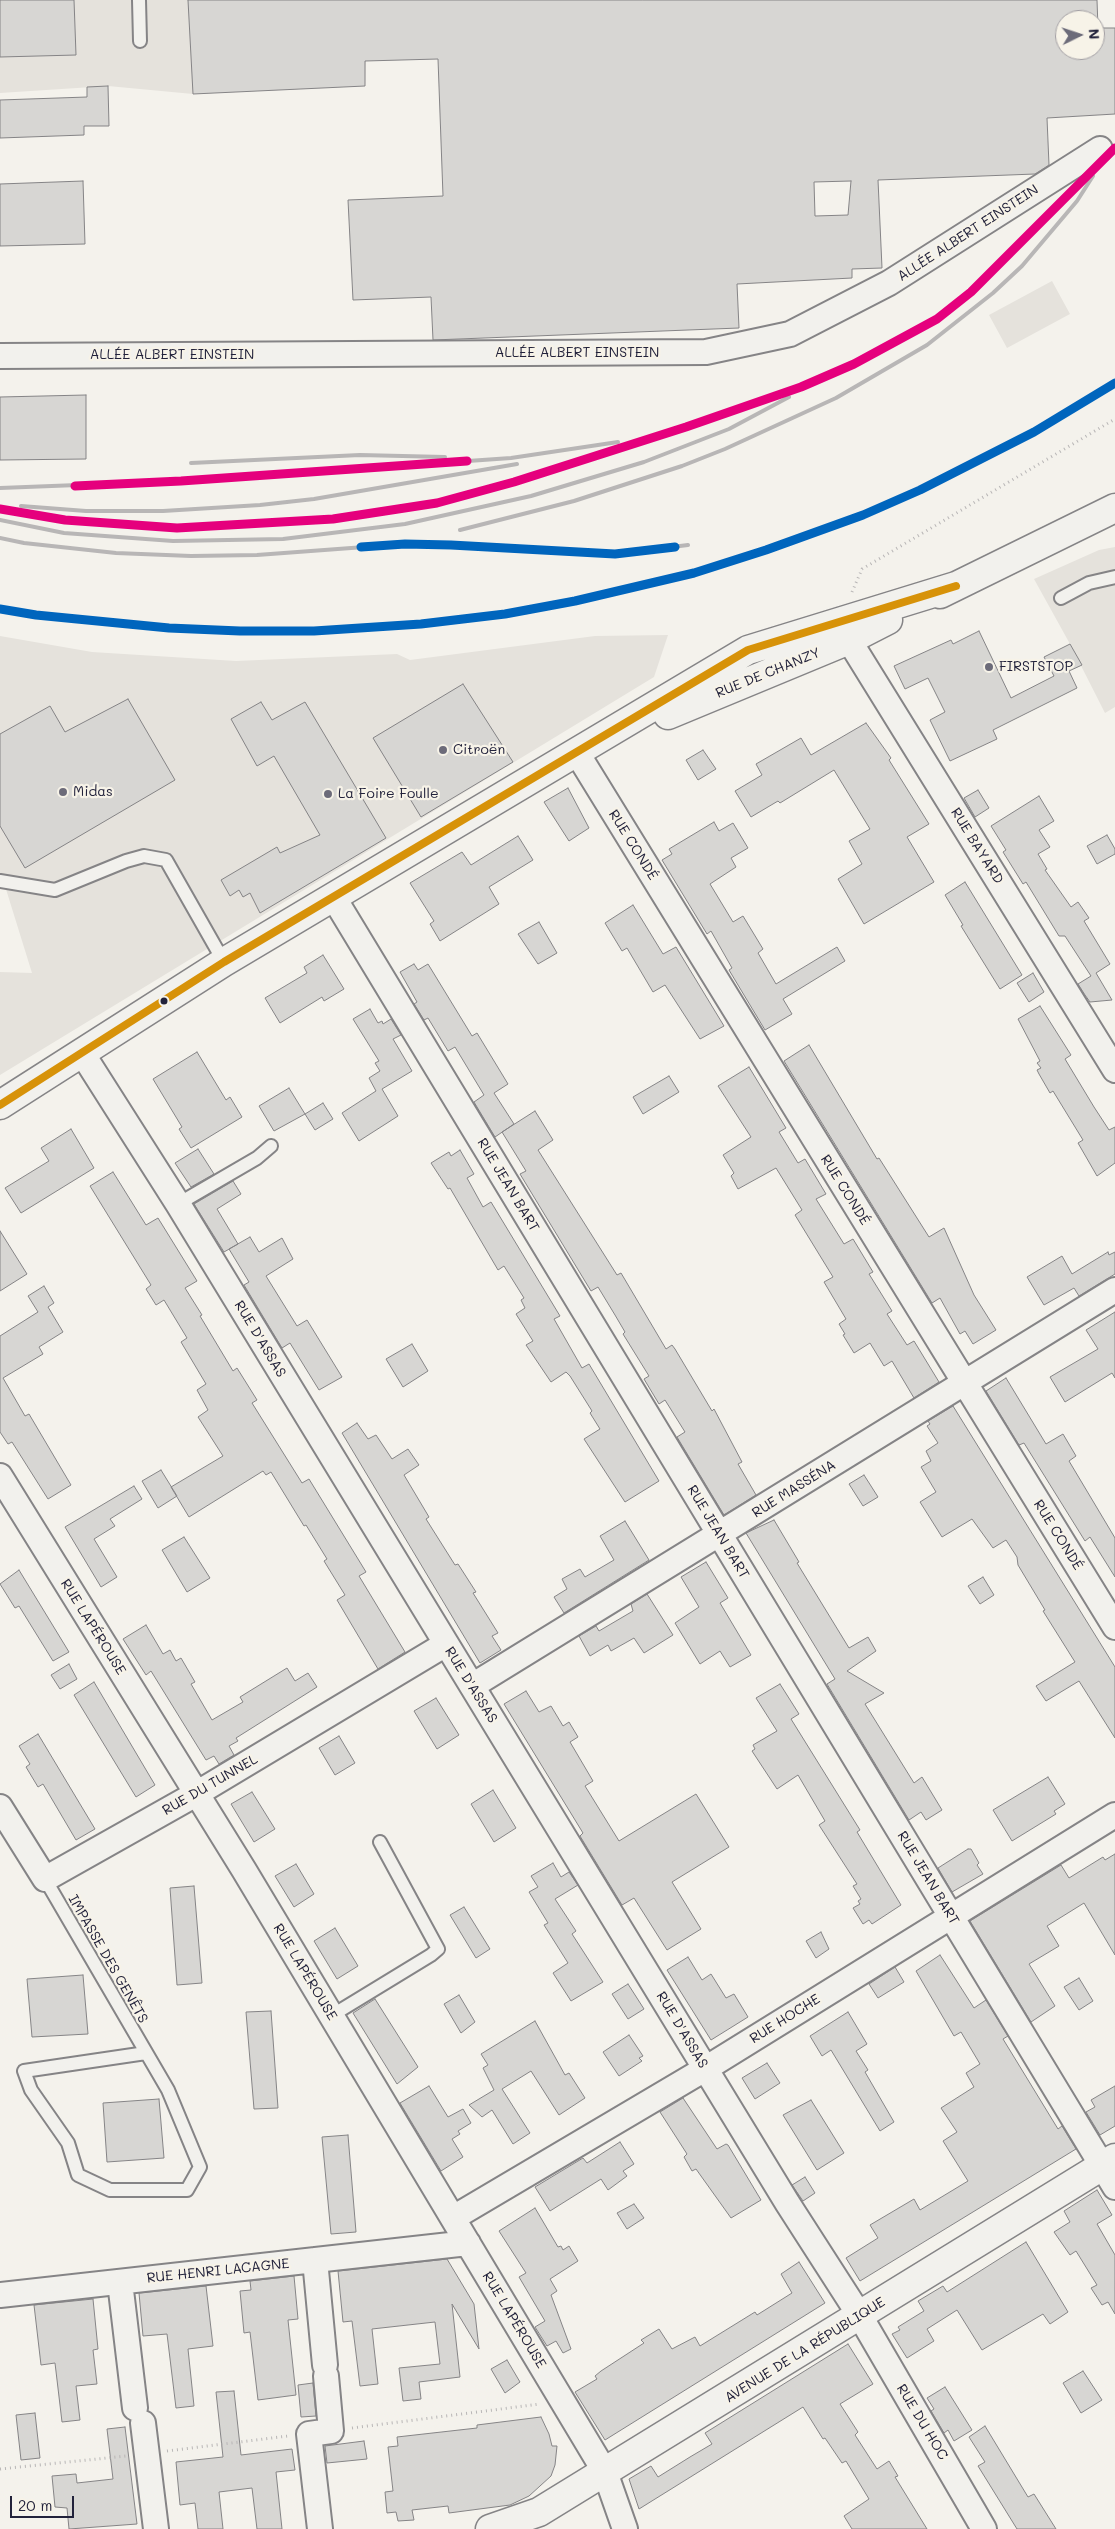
<!DOCTYPE html>
<meta charset="utf-8">
<style>
body{margin:0}
#map{position:relative;width:1115px;height:2529px;overflow:hidden;background:#f4f2ec;font-family:Mali,sans-serif}
canvas{display:block}
.north{position:absolute;left:1055px;top:10px;width:50px;height:50px;box-sizing:border-box;background:#f7f3e8;border:1px solid #a29fa3;border-radius:50%;rotate:86deg;font-size:14px;font-weight:700;line-height:20px;text-align:center;color:#22223b}
.north::after{content:'';display:block;margin:auto;width:18px;height:22px;background:#6c6b79;clip-path:polygon(50% 0,100% 100%,50% 72%,0 100%)}
.scale{position:absolute;left:10px;top:2496px;width:64px;height:22px;box-sizing:border-box;border:2px solid #22223b;border-top:0;padding-left:6px;font-size:15px;line-height:18px;white-space:nowrap;color:#22223b;-webkit-text-stroke:4px #f7f3e8;paint-order:stroke}
</style>
<div id="map">
<canvas width="1115" height="2529"></canvas>
<div class="north">N</div>
<div class="scale">20 m</div>
</div>
<script>
const g = document.querySelector('canvas').getContext('2d');
g.lineJoin = 'round';
function fillPath(path, color) { g.fillStyle = color; g.fill(path, 'evenodd'); }
const toPath = rows => new Path2D(rows.map(r => 'M' + r).join(''));
function strokePath(path, color, width, dash) { g.strokeStyle = color; g.lineWidth = width; g.lineCap = dash ? 'butt' : 'round'; g.setLineDash(dash || []); g.stroke(path); }
function drawText(font, color, halo, rows, align = 'center') {
  g.font = font + ' Mali,sans-serif'; g.lineWidth = 4.5; g.setLineDash([]); g.textBaseline = 'middle'; g.strokeStyle = halo; g.fillStyle = color; for (const [text, x, y, turn = 0] of rows) {
    g.save(); g.translate(x, y); g.rotate((+turn || 0) * Math.PI / 180); g.textAlign = isNaN(turn) ? turn : align; if (halo) g.strokeText(text, 0, 0); g.fillText(text, 0, 0); g.restore();
  }
}
fillPath(toPath([
 [0,0,1093,0,1065,20,1057,39,366,61,365,86,193,94,108,86,0,93],
 [1052,281,1070,314,1007,348,989,315],
 [1115,547,1115,707,1105,713,1070,644,1034,579,1099,550],
 [668,635,654,677,0,1075,0,972,32,973,5,886,0,886,0,636,92,652,236,661,397,654,410,660,595,636]
]), '#e5e2dc');
const building = toPath([
 [0,0,74,0,76,55,0,57,0,0],
 [188,0,1097,0,1098,28,1115,28,1115,114,1047,118,1049,165,1035,174,878,180,882,268,852,269,852,278,737,284,739,328,433,340,431,297,353,300,348,200,443,196,438,59,365,61,365,86,193,94,188,0],
 [1065,20,1095,20,1095,50,1065,50,1065,20],
 [851,181,848,215,815,216,814,182,851,181],
 [108,86,109,126,84,126,84,135,0,138,0,100,87,97,87,87,108,86],
 [83,181,85,244,0,246,0,184,83,181],
 [86,395,86,459,0,460,0,397,86,395],
 [979,631,1011,698,1054,676,1044,657,1070,644,1082,665,1069,671,1077,688,993,730,997,739,950,761,930,720,945,712,928,678,905,689,894,666,951,640,953,644,979,631],
 [463,684,513,762,421,817,373,738,463,684],
 [128,699,175,780,25,868,0,826,0,734,50,706,65,732,128,699],
 [261,702,272,720,305,702,386,838,260,913,250,893,243,897,239,890,230,896,221,880,277,847,280,853,320,835,274,756,257,766,231,719,261,702],
 [866,723,891,758,889,760,929,824,907,837,934,882,864,924,838,879,862,864,849,841,870,829,834,770,780,803,778,801,751,817,735,791,762,775,756,764,801,738,811,755,866,723],
 [703,750,716,769,698,780,686,760,703,750],
 [568,788,589,828,569,841,544,802,568,788],
 [978,790,989,808,975,817,964,798,978,790],
 [1039,796,1054,821,1039,830,1050,847,1038,854,1047,869,1045,870,1071,907,1078,902,1089,918,1084,921,1110,964,1096,973,1112,1000,1090,1002,1085,995,1078,984,1091,976,1065,936,1059,936,1026,882,1023,884,1003,852,1006,850,991,826,1039,796],
 [714,822,719,831,733,823,748,848,731,858,736,867,710,884,733,922,743,916,763,949,758,953,776,984,837,947,845,961,783,999,792,1014,765,1030,729,970,732,968,711,931,707,934,662,860,672,854,669,849,714,822],
 [1107,835,1115,849,1115,854,1097,864,1087,846,1107,835],
 [518,836,533,860,489,887,499,904,440,941,430,924,434,921,410,883,462,852,471,865,518,836],
 [965,882,1022,975,1000,989,961,926,963,925,945,895,965,882],
 [633,905,663,954,676,947,724,1026,700,1039,665,985,653,992,627,948,622,951,605,923,633,905],
 [539,922,557,953,538,964,518,934,539,922],
 [323,955,344,989,324,1001,322,997,280,1023,265,998,307,973,304,967,323,955],
 [414,964,418,970,428,964,472,1036,477,1033,508,1084,494,1093,514,1124,495,1137,474,1102,484,1095,455,1047,448,1051,428,1018,424,1020,414,1004,417,1002,400,972,414,964],
 [1033,973,1044,992,1029,1002,1017,983,1033,973],
 [1040,1006,1071,1055,1065,1059,1094,1107,1109,1130,1115,1127,1115,1163,1097,1176,1078,1143,1083,1140,1053,1091,1050,1093,1039,1074,1037,1070,1041,1068,1037,1063,1040,1061,1018,1019,1040,1006],
 [370,1009,378,1023,382,1021,383,1024,391,1019,401,1035,393,1039,412,1071,382,1089,398,1116,359,1141,342,1113,376,1091,369,1078,380,1071,375,1063,379,1061,353,1019,370,1009],
 [809,1045,877,1159,879,1158,929,1237,944,1228,974,1295,996,1330,973,1344,965,1331,960,1334,940,1298,932,1303,784,1061,809,1045],
 [197,1052,226,1100,230,1097,242,1117,191,1148,179,1129,182,1127,153,1079,197,1052],
 [749,1067,786,1128,779,1132,798,1163,805,1159,826,1194,816,1199,844,1244,853,1239,873,1272,869,1274,892,1311,887,1314,907,1345,914,1341,939,1382,914,1398,892,1361,884,1366,870,1343,854,1353,843,1335,845,1334,839,1324,846,1319,824,1282,833,1277,795,1215,802,1210,776,1168,738,1189,731,1176,734,1173,723,1155,751,1137,718,1086,749,1067],
 [669,1076,679,1092,643,1114,633,1097,669,1076],
 [289,1088,305,1114,274,1131,259,1106,289,1088],
 [323,1103,333,1119,315,1130,305,1114,323,1103],
 [535,1111,553,1140,538,1150,617,1275,621,1273,666,1349,672,1345,675,1349,712,1411,714,1409,742,1462,738,1464,756,1495,724,1515,677,1437,685,1432,665,1400,659,1404,644,1379,649,1376,623,1334,625,1332,615,1315,598,1287,591,1291,520,1174,526,1171,502,1132,535,1111],
 [71,1129,94,1168,21,1213,5,1188,49,1161,41,1148,71,1129],
 [198,1149,214,1174,191,1187,175,1163,198,1149],
 [460,1150,474,1174,467,1178,483,1207,491,1202,560,1316,554,1319,582,1368,589,1364,659,1481,625,1502,584,1439,600,1429,590,1413,592,1411,570,1376,566,1372,551,1382,526,1345,533,1341,516,1314,525,1308,521,1300,524,1298,504,1266,498,1270,450,1188,448,1189,431,1163,449,1152,451,1156,460,1150],
 [113,1172,146,1225,158,1218,197,1281,185,1288,202,1315,200,1316,233,1371,237,1368,257,1400,252,1403,302,1483,309,1479,366,1572,359,1576,405,1652,378,1669,337,1600,345,1595,324,1561,327,1559,306,1525,304,1526,271,1472,266,1475,263,1471,189,1517,171,1487,223,1456,198,1417,208,1410,197,1390,206,1384,181,1342,187,1338,164,1300,156,1305,146,1289,151,1285,90,1186,113,1172],
 [233,1181,241,1194,217,1209,238,1244,224,1252,194,1204,233,1181],
 [0,1231,27,1274,0,1291,0,1231],
 [250,1237,259,1252,282,1238,293,1259,266,1276,297,1326,307,1320,342,1377,319,1390,290,1343,282,1348,244,1285,249,1282,229,1249,250,1237],
 [1108,1252,1109,1255,1115,1252,1115,1274,1079,1296,1074,1288,1044,1305,1027,1277,1062,1256,1072,1274,1108,1252],
 [44,1286,54,1303,48,1307,63,1332,39,1347,43,1354,3,1378,25,1416,29,1414,71,1485,48,1499,12,1442,8,1444,0,1432,0,1336,38,1312,28,1296,44,1286],
 [1115,1312,1115,1378,1112,1373,1065,1402,1050,1377,1098,1349,1086,1330,1115,1312],
 [412,1344,428,1371,403,1387,386,1359,412,1344],
 [1006,1378,1046,1444,1063,1434,1076,1456,1069,1461,1115,1538,1115,1577,1090,1537,1085,1541,1024,1443,1019,1445,986,1391,1006,1378],
 [953,1406,1115,1667,1115,1738,1079,1681,1046,1701,1036,1686,1075,1662,1043,1611,1045,1610,1018,1565,1017,1557,1006,1540,993,1548,972,1519,942,1537,920,1502,936,1492,921,1467,931,1461,926,1451,938,1443,927,1426,930,1424,928,1421,953,1406],
 [357,1423,368,1439,376,1435,392,1459,408,1449,419,1465,404,1475,429,1517,426,1519,455,1565,458,1564,476,1592,473,1593,498,1633,492,1636,501,1650,480,1663,342,1433,357,1423],
 [161,1470,177,1496,158,1508,142,1481,161,1470],
 [864,1475,878,1497,863,1506,849,1484,864,1475],
 [134,1486,142,1499,110,1519,115,1526,94,1539,117,1577,101,1587,65,1527,134,1486],
 [774,1520,799,1562,797,1563,849,1648,868,1637,876,1651,847,1671,884,1693,865,1704,914,1783,922,1777,942,1810,926,1820,921,1812,909,1820,827,1684,835,1679,746,1533,774,1520],
 [625,1521,649,1560,564,1613,554,1597,567,1589,562,1579,580,1569,585,1577,614,1560,600,1536,625,1521],
 [184,1537,210,1578,187,1592,162,1550,184,1537],
 [706,1562,728,1598,720,1603,751,1655,730,1667,720,1651,700,1664,675,1623,699,1607,681,1577,706,1562],
 [19,1570,69,1652,53,1661,19,1606,15,1608,0,1584,19,1570],
 [983,1577,994,1595,980,1604,968,1586,983,1577],
 [647,1594,673,1635,644,1653,634,1638,611,1651,608,1645,590,1656,579,1636,596,1626,599,1631,633,1611,631,1604,647,1594],
 [146,1625,163,1654,170,1650,176,1661,181,1658,195,1682,191,1684,212,1720,243,1702,240,1697,287,1668,295,1681,308,1673,317,1687,236,1738,238,1741,229,1746,234,1755,219,1764,214,1756,206,1760,151,1671,146,1675,123,1639,146,1625],
 [69,1664,77,1679,60,1689,51,1675,69,1664],
 [94,1682,155,1785,136,1797,74,1695,94,1682],
 [780,1684,799,1714,791,1719,860,1830,857,1832,901,1905,872,1924,869,1920,863,1924,853,1908,860,1904,858,1901,861,1899,853,1886,857,1884,819,1825,825,1821,798,1775,777,1789,752,1751,755,1749,753,1745,777,1731,756,1698,780,1684],
 [526,1691,539,1712,551,1706,563,1726,569,1722,578,1737,570,1742,593,1781,585,1786,619,1841,696,1794,729,1847,672,1882,701,1929,667,1950,634,1898,622,1905,580,1836,583,1833,504,1704,526,1691],
 [436,1698,459,1735,437,1749,414,1711,436,1698],
 [38,1734,95,1829,76,1840,43,1784,38,1787,26,1767,30,1764,19,1746,38,1734],
 [339,1736,355,1763,335,1775,319,1748,339,1736],
 [1048,1777,1065,1804,1054,1811,1056,1814,1012,1841,993,1810,1048,1777],
 [493,1790,516,1828,494,1842,471,1804,493,1790],
 [252,1792,275,1829,254,1842,231,1804,252,1792],
 [968,1849,971,1849,979,1863,977,1865,983,1874,952,1892,938,1868,968,1849],
 [1115,1854,1115,1955,1084,1903,1047,1926,1059,1946,1029,1964,1055,2006,1031,2022,970,1921,1061,1865,1069,1878,1103,1857,1105,1860,1115,1854],
 [553,1863,561,1877,569,1872,578,1885,555,1899,576,1931,572,1934,603,1982,571,2001,553,1973,568,1963,544,1925,548,1923,529,1892,538,1887,531,1876,553,1863],
 [296,1864,314,1894,294,1907,275,1876,296,1864],
 [194,1886,202,1983,177,1985,170,1888,194,1886],
 [464,1907,490,1949,476,1958,450,1915,464,1907],
 [335,1928,358,1966,337,1979,314,1941,335,1928],
 [821,1932,829,1949,816,1958,806,1941,821,1932],
 [940,1955,974,2008,986,2000,1008,2036,1003,2039,1058,2129,1062,2126,1076,2149,860,2281,846,2258,878,2238,870,2225,914,2199,920,2210,968,2181,943,2141,957,2132,941,2108,974,2087,966,2073,980,2064,961,2032,954,2036,916,1971,940,1955],
 [688,1957,702,1980,711,1974,726,1998,734,1994,748,2017,711,2040,667,1970,688,1957],
 [895,1967,904,1982,878,1998,869,1984,895,1967],
 [83,1975,88,2034,32,2037,27,1979,83,1975],
 [1079,1978,1093,2001,1079,2010,1064,1987,1079,1978],
 [628,1984,644,2009,628,2019,612,1994,628,1984],
 [459,1995,475,2022,461,2033,444,2004,459,1995],
 [375,1999,418,2067,397,2084,353,2013,375,1999],
 [271,2011,278,2108,254,2109,246,2012,271,2011],
 [848,2012,867,2044,856,2051,868,2070,865,2072,894,2122,880,2131,831,2050,822,2056,810,2036,848,2012],
 [535,2021,565,2075,569,2073,585,2098,559,2115,531,2071,502,2089,530,2133,513,2144,492,2110,482,2117,469,2105,494,2090,483,2068,488,2065,481,2054,535,2021],
 [629,2035,643,2056,639,2058,642,2061,619,2076,603,2052,629,2035],
 [767,2063,780,2083,755,2099,742,2078,767,2063],
 [429,2086,448,2117,463,2109,471,2123,458,2131,460,2134,452,2139,463,2157,441,2171,400,2103,429,2086],
 [1115,2086,1115,2126,1100,2135,1086,2112,1095,2107,1091,2100,1115,2086],
 [683,2098,717,2149,726,2144,728,2145,761,2200,731,2218,696,2169,692,2171,684,2157,687,2154,660,2112,683,2098],
 [159,2099,164,2158,107,2162,103,2103,159,2099],
 [811,2100,844,2153,817,2170,783,2115,811,2100],
 [348,2135,356,2232,331,2234,322,2137,348,2135],
 [620,2142,634,2164,623,2171,627,2176,608,2190,601,2179,550,2211,535,2187,583,2158,587,2163,620,2142],
 [805,2177,815,2193,803,2201,792,2185,805,2177],
 [1097,2190,1112,2215,1097,2224,1115,2255,1115,2314,1108,2302,1102,2305,1091,2288,1097,2285,1076,2251,1070,2255,1054,2232,1070,2222,1064,2211,1097,2190],
 [634,2204,644,2218,627,2229,617,2213,634,2204],
 [535,2208,558,2247,561,2246,563,2250,569,2246,578,2261,550,2279,557,2291,551,2295,571,2349,563,2353,556,2341,547,2346,535,2327,545,2321,519,2277,526,2273,499,2231,535,2208],
 [1026,2242,1068,2312,1050,2324,1043,2314,982,2350,957,2310,927,2329,934,2341,907,2358,892,2334,900,2330,898,2327,924,2311,918,2301,943,2286,947,2292,1026,2242],
 [447,2259,474,2304,479,2349,452,2304,460,2377,419,2382,421,2399,403,2401,399,2368,440,2364,435,2322,372,2329,378,2384,360,2386,352,2321,343,2322,338,2271,447,2259],
 [799,2262,825,2303,605,2440,575,2392,597,2379,595,2376,601,2371,644,2343,641,2340,659,2329,672,2349,695,2337,700,2346,755,2312,757,2315,792,2293,781,2274,799,2262],
 [294,2276,298,2319,288,2320,296,2395,258,2400,250,2332,244,2333,240,2291,251,2290,250,2281,294,2276],
 [206,2286,213,2346,188,2349,194,2406,176,2408,167,2334,143,2336,139,2293,206,2286],
 [93,2299,98,2349,93,2350,97,2384,76,2386,80,2420,62,2422,55,2363,41,2365,34,2305,93,2299],
 [848,2344,873,2384,840,2404,858,2432,855,2435,877,2469,889,2461,898,2476,895,2477,927,2529,852,2529,844,2516,869,2499,846,2461,842,2463,825,2438,823,2439,803,2407,639,2509,629,2479,651,2466,658,2477,690,2457,712,2444,705,2433,848,2344],
 [507,2360,520,2382,505,2393,491,2369,507,2360],
 [1083,2371,1102,2400,1081,2413,1063,2383,1083,2371],
 [313,2383,316,2416,301,2417,298,2385,313,2383],
 [945,2387,972,2430,954,2441,948,2430,944,2433,931,2411,934,2409,927,2398,945,2387],
 [234,2391,241,2455,292,2449,295,2470,276,2472,282,2529,257,2529,252,2488,219,2492,223,2529,198,2529,195,2503,180,2505,176,2462,223,2457,216,2392,234,2391],
 [35,2413,40,2458,21,2460,16,2415,35,2413],
 [541,2417,549,2434,552,2446,557,2446,555,2465,551,2476,529,2496,510,2505,449,2513,448,2506,412,2510,414,2520,398,2521,396,2512,387,2513,385,2492,393,2491,388,2447,398,2446,397,2437,477,2428,477,2425,541,2417],
 [985,2426,1028,2497,1034,2494,1056,2529,1017,2529,978,2466,985,2462,969,2437,985,2426],
 [125,2427,137,2524,69,2529,67,2508,55,2507,52,2476,76,2474,77,2483,113,2479,107,2429,125,2427],
 [364,2441,367,2459,327,2463,325,2446,364,2441]
]);
fillPath(building, '#d7d6d3');
strokePath(building, '#858486', 1);
const lane = toPath([
 [139,0,140,41],
 [1061,598,1089,583,1115,577],
 [0,881,55,890,126,861,144,856,166,860,224,962],
 [178,1204,257,1158,271,1146],
 [45,1879,168,2090,200,2167,187,2190,110,2190,78,2175,68,2143,31,2090,24,2071,146,2053],
 [331,2016,431,1955,438,1949,380,1842]
]);
const street = toPath([
 [0,356,706,352,790,334,889,283,1100,149],
 [839,624,1115,1070],
 [577,753,1115,1627],
 [334,898,1115,2187],
 [82,1053,178,1204,788,2204,860,2316,984,2529],
 [0,1476,244,1870,605,2472,625,2529],
 [472,1686,1115,1290],
 [0,1807,45,1879,196,1794,446,1644],
 [453,2218,705,2069,1115,1815],
 [315,2260,325,2365],
 [120,2282,135,2408],
 [0,2295,468,2243],
 [143,2423,156,2529],
 [320,2529,309,2434,331,2431,326,2376]
]);
const secondary = toPath([
 [940,594,1115,508],
 [668,715,849,640,888,620],
 [0,1105,224,962,748,650,956,586],
 [490,2529,539,2512,1115,2158]
]);
strokePath(lane, '#858486', 16);
strokePath(street, '#858486', 28);
strokePath(secondary, '#858486', 31);
strokePath(toPath([
 [852,592,862,569,1115,419],
 [352,2428,540,2404],
 [167,2451,288,2436],
 [0,2469,126,2456]
]), '#b8b6b6', 3, [1, 4]);
strokePath(lane, '#f2f1ed', 12);
strokePath(street, '#f2f1ed', 24);
strokePath(secondary, '#f2f1ed', 28);
strokePath(toPath([
 [191,463,360,455,445,457],
 [0,488,181,481,511,458,618,442],
 [21,506,86,511,163,511,260,505,314,499,517,464],
 [0,509,65,520,177,528,333,519,437,503,514,482,686,427,801,387,854,364,937,319,971,292,1115,148],
 [0,520,64,533,173,541,283,539,405,524,531,496,644,462,729,429,789,397],
 [460,530,574,501,682,466,725,449,836,398,927,345,993,293,1022,266,1077,201,1093,176],
 [0,538,24,543,116,553,191,556,257,555,405,544,615,554,688,545]
]), '#b8b6b6', 4);
strokePath(toPath([
 [0,1105,224,962,748,650,956,586]
]), '#d79209', 8);
strokePath(toPath([
 [75,486,181,481,467,461],
 [0,509,65,520,177,528,333,519,437,503,514,482,686,427,801,387,854,364,937,319,971,292,1115,148]
]), '#e5007d', 9);
strokePath(toPath([
 [361,547,405,544,451,545,615,554,675,547],
 [0,609,36,615,169,628,240,631,314,631,421,624,505,614,575,601,694,573,766,550,863,515,920,490,1034,432,1115,383]
]), '#0065bd', 9);
for (const [x, y, r, color] of [
 [989,667,5,"#6c6b79"],
 [443,750,5,"#6c6b79"],
 [63,792,5,"#6c6b79"],
 [328,794,5,"#6c6b79"],
 [164,1001,4.5,"#22223b"]
]) { const dot = new Path2D(); dot.arc(x, y, r, 0, 2 * Math.PI); g.fillStyle = color; g.fill(dot); strokePath(dot, '#f7f3e8', 2); }
drawText('14px', '#22223b', '#f7f3e8', [
 ["ALLÉE ALBERT EINSTEIN",968,233,-33],
 ["ALLÉE ALBERT EINSTEIN",577,353],
 ["ALLÉE ALBERT EINSTEIN",172,355],
 ["RUE DE CHANZY",768,673,-22],
 ["RUE CONDÉ",633,845,58],
 ["RUE BAYARD",977,846,58],
 ["RUE JEAN BART",508,1185,59],
 ["RUE CONDÉ",845,1190,58],
 ["RUE D'ASSAS",260,1339,59],
 ["RUE MASSÉNA",794,1489,-32],
 ["RUE JEAN BART",718,1532,59],
 ["RUE CONDÉ",1058,1535,58],
 ["RUE LAPÉROUSE",93,1627,58],
 ["RUE D'ASSAS",471,1685,58],
 ["RUE DU TUNNEL",210,1785,-30],
 ["RUE JEAN BART",928,1878,59],
 ["IMPASSE DES GENÊTS",108,1959,60],
 ["RUE LAPÉROUSE",305,1972,59],
 ["RUE HOCHE",785,2019,-32],
 ["RUE D'ASSAS",682,2030,59],
 ["RUE HENRI LACAGNE",218,2271,-6],
 ["RUE LAPÉROUSE",514,2320,59],
 ["AVENUE DE LA RÉPUBLIQUE",805,2350,-32],
 ["RUE DU HOC",922,2422,59]
]);
drawText('14px', '#22223b', '#f7f3e8', [
 ["FIRSTSTOP",999,667],
 ["Citroën",453,750],
 ["Midas",73,792],
 ["La Foire Foulle",338,794]
], 'left');
</script>
